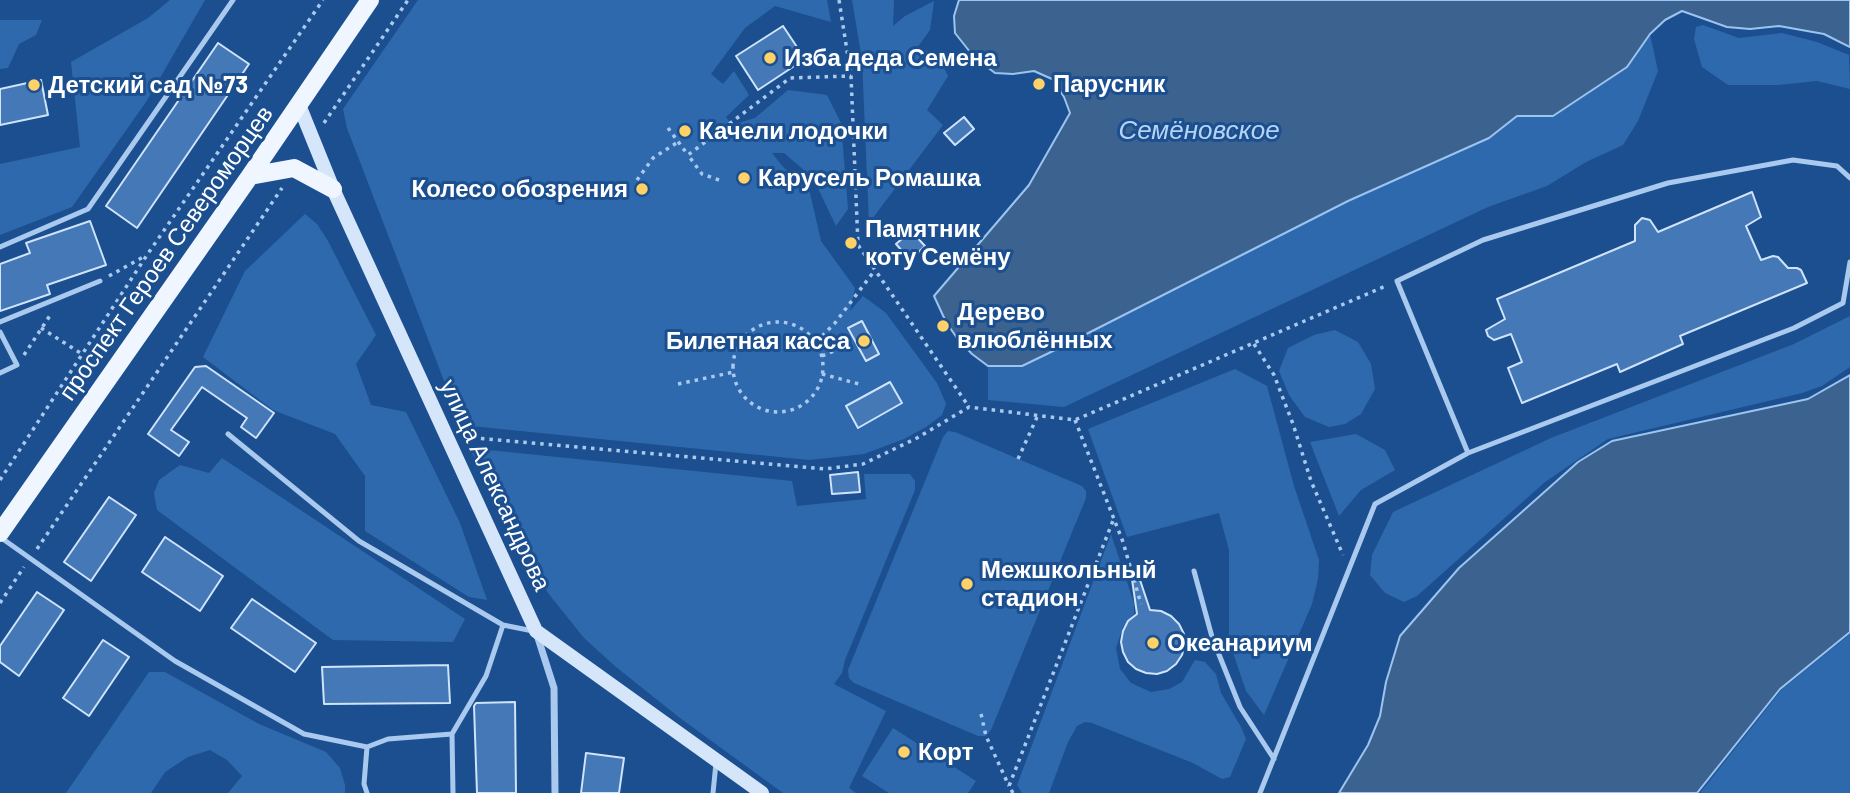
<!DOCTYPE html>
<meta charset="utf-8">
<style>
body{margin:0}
canvas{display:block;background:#1b4f8f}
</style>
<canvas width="1850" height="793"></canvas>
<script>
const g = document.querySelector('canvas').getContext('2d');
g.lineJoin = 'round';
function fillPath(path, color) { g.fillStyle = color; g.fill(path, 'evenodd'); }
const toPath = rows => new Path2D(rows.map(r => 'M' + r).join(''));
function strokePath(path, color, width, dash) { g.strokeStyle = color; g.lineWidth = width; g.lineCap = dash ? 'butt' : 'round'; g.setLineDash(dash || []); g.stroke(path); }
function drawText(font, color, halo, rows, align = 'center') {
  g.font = font + ' Barlow,sans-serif'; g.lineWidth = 6; g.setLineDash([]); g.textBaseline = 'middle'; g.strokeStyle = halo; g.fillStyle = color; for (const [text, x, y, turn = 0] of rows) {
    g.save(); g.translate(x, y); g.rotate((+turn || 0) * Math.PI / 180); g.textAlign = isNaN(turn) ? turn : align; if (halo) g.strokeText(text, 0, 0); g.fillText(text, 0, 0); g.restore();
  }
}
fillPath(toPath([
 [170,0,205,0,146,102,72,207,0,235,0,164,80,147,71,62,148,18],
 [418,0,827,0,831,22,775,6,745,28,711,74,723,84,734,71,749,95,726,117,732,125,755,118,788,90,827,95,841,123,848,209,836,226,813,178,784,153,772,153,784,168,801,179,810,193,821,241,855,288,850,311,863,296,886,313,937,383,946,404,942,415,926,427,904,439,864,454,809,460,461,425,347,128,343,109],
 [852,0,894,0,893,26,905,16,934,1,930,30,917,48,936,53,948,76,927,110,943,125,869,223,862,60],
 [0,20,42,20,36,35,19,44,8,68,0,69],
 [1703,25,1739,38,1782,33,1817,42,1849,55,1850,89,1817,81,1778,85,1728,85,1702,67,1694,39,1696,27],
 [1650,34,1658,71,1638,121,1623,145,1586,162,1547,186,1488,207,1064,407,988,400,988,366,1022,366,1051,352,1348,201,1489,138,1517,116,1553,116,1627,67],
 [305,214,317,224,328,241,376,335,356,364,371,405,406,412,460,523,487,600,469,597,365,531,365,476,335,434,273,410,203,357,245,271],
 [1850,316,1850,367,1822,386,1802,393,1608,439,1545,482,1417,596,1404,602,1385,593,1370,575,1372,555,1393,512,1551,438,1794,344],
 [1335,330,1358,342,1371,364,1375,389,1361,414,1345,424,1329,427,1305,417,1289,395,1279,371,1288,348,1314,335],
 [1235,369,1267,386,1294,486,1319,560,1318,579,1312,604,1264,715,1246,691,1229,641,1229,550,1219,513,1127,537,1088,429],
 [948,431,955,432,1082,486,1086,491,1086,498,991,730,986,736,978,736,854,683,849,678,848,670,943,437],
 [1356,434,1385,450,1395,470,1361,490,1339,516,1310,442],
 [469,448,792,481,797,506,866,499,864,474,910,474,915,481,915,490,845,660,842,673,834,684,886,711,849,788,856,793,783,793,680,718,616,667,584,638,548,593],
 [222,458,465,619,453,642,333,640,157,510,154,493,159,480,180,465,209,473],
 [1111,534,1134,603,1134,614,1123,627,1116,648,1120,669,1131,683,1151,692,1169,689,1182,682,1195,660,1205,662,1216,674,1221,693,1241,727,1246,739,1230,777,1222,779,1193,763,1092,723,1085,722,1077,726,1068,742,1049,793,1022,793,1017,785],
 [1850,634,1850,793,1700,793,1782,689],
 [149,672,165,672,259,724,326,752,340,768,345,785,345,793,228,793,242,776,227,760,210,750,188,757,165,772,151,793,66,793],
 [893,728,976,781,968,793,889,793,862,776]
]), '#2e69ad');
const water = toPath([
 [959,0,1850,0,1850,47,1824,34,1779,26,1750,29,1727,27,1682,11,1665,20,1650,34,1627,67,1553,116,1517,116,1489,138,1348,201,1051,352,1022,366,988,366,972,354,957,338,946,322,934,296,1029,185,1070,113,1064,97,1052,79,1034,71,1013,74,995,73,974,57,955,33,954,16,959,0],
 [1850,375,1850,632,1780,689,1697,793,1339,793,1368,745,1380,716,1386,682,1400,636,1459,568,1578,462,1612,441,1808,399,1850,375]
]);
fillPath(water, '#3c6290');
strokePath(water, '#9cc4f0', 2);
const building = toPath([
 [783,26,805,59,758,90,736,56,783,26],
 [218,43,249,64,137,228,106,206,218,43],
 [41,80,48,115,0,125,0,89,41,80],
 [964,117,974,129,955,145,944,133,964,117],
 [1752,192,1761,217,1746,226,1761,260,1773,256,1778,257,1788,268,1797,268,1801,270,1807,283,1680,336,1683,344,1620,372,1617,364,1522,403,1508,368,1522,362,1511,334,1494,340,1488,336,1486,330,1505,319,1497,299,1635,241,1635,225,1642,218,1650,220,1658,232,1752,192],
 [90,221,106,265,47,285,50,294,0,311,0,264,30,253,26,243,90,221],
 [911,231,925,246,910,260,896,244,911,231],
 [862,321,879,354,866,361,848,328,862,321],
 [206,366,274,413,256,438,241,427,247,418,202,387,171,430,189,442,179,456,148,434,195,367,206,366],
 [890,382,902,403,858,428,846,406,890,382],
 [858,472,860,492,832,494,830,475,858,472],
 [109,497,136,515,91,581,64,562,109,497],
 [165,537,223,576,200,611,142,572,165,537],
 [1139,577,1150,610,1161,611,1171,616,1179,624,1184,634,1185,644,1182,655,1176,664,1167,671,1157,674,1146,673,1136,669,1128,662,1123,652,1121,642,1123,631,1128,621,1137,614,1132,579,1139,577],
 [37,592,64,610,19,676,0,662,0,646,37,592],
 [252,599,316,643,295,672,231,628,252,599],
 [103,640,129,657,89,716,63,698,103,640],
 [448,665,450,703,324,704,322,667,448,665],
 [515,702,516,793,477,793,474,706,476,703,515,702],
 [586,753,624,758,619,793,581,793,586,753]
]);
fillPath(building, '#4478b7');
strokePath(building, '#cfe3fa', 2);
strokePath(toPath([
 [839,0,851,76,858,245,969,407],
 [324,123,408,0],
 [668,128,688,155],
 [637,180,653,158,678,142],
 [719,180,702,174,688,155,790,78,851,76],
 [109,276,145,256],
 '733 367a45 45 0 1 1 90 0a45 45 0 1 1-90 0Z',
 [41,328,82,354],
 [816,342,835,323,875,270],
 [1254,344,1274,375,1293,424,1311,481,1343,555],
 [24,355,51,314],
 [822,356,851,344],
 [822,374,859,384],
 [678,384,734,372],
 [1075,420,1123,542,1141,604],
 [464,437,825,469,863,464,917,438,969,407,1075,420,1388,285],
 [1018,459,1038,415],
 [0,480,147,255,323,0],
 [37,549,282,188],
 [0,603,24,567],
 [981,714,986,736,1009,786],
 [1013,793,1009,786,1114,518]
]), '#a9c9ee', 3.5, [3.5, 5]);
strokePath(toPath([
 [0,247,88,209,233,0],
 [0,322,100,281],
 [0,332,17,365,0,373],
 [228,434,359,541,503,625],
 [1468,453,1397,281,1483,240,1668,183,1793,160,1837,166,1850,178],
 [0,537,175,661,304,734,367,747,388,739,452,734],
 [1194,571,1212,637,1240,707,1274,759],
 [367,793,364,784,367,747],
 [453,793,452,734,486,676,503,625,533,631],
 [713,793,716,763],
 [1260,793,1375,504,1468,453,1794,328,1843,303,1850,262]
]), '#a9c9ee', 5);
strokePath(toPath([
 [537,635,554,688,555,793]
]), '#a9c9ee', 7);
strokePath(toPath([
 [299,105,333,189,536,631,762,793]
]), '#d6e6fa', 14);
strokePath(toPath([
 [250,176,294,168,333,189],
 [0,533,250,176,370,0]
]), '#f0f6ff', 18);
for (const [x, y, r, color] of [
 [770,58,7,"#ffd166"],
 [1039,84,7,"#ffd166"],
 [34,85,7,"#ffd166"],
 [685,131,7,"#ffd166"],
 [744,178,7,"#ffd166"],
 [642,189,7,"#ffd166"],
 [851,243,7,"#ffd166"],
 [943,326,7,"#ffd166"],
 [864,341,7,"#ffd166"],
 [967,584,7,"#ffd166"],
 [1153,643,7,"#ffd166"],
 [904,752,7,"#ffd166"]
]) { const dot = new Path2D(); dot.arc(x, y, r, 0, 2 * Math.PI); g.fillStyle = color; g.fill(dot); strokePath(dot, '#1b4f8f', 2.5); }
drawText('bold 24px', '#fff', '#1b4f8f', [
 ["Изба деда Семена",784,58],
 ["Парусник",1053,84],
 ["Детский сад №73",48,85],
 ["Качели лодочки",699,131],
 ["Карусель Ромашка",758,178],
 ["Колесо обозрения",628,189,"right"],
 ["Памятник",865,229],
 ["коту Семёну",865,257],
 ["Дерево",957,312],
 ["влюблённых",957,340],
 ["Билетная касса",850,341,"right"],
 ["Межшкольный",981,570],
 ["стадион",981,598],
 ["Океанариум",1167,643],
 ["Корт",918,752]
], 'left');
drawText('24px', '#fff', '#1b4f8f', [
 ["проспект Героев Североморцев",166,253,-55],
 ["улица Александрова",495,485,65]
]);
drawText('italic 26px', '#b5d3f5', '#1b4f8f', [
 ["Семёновское",1199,130]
]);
</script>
